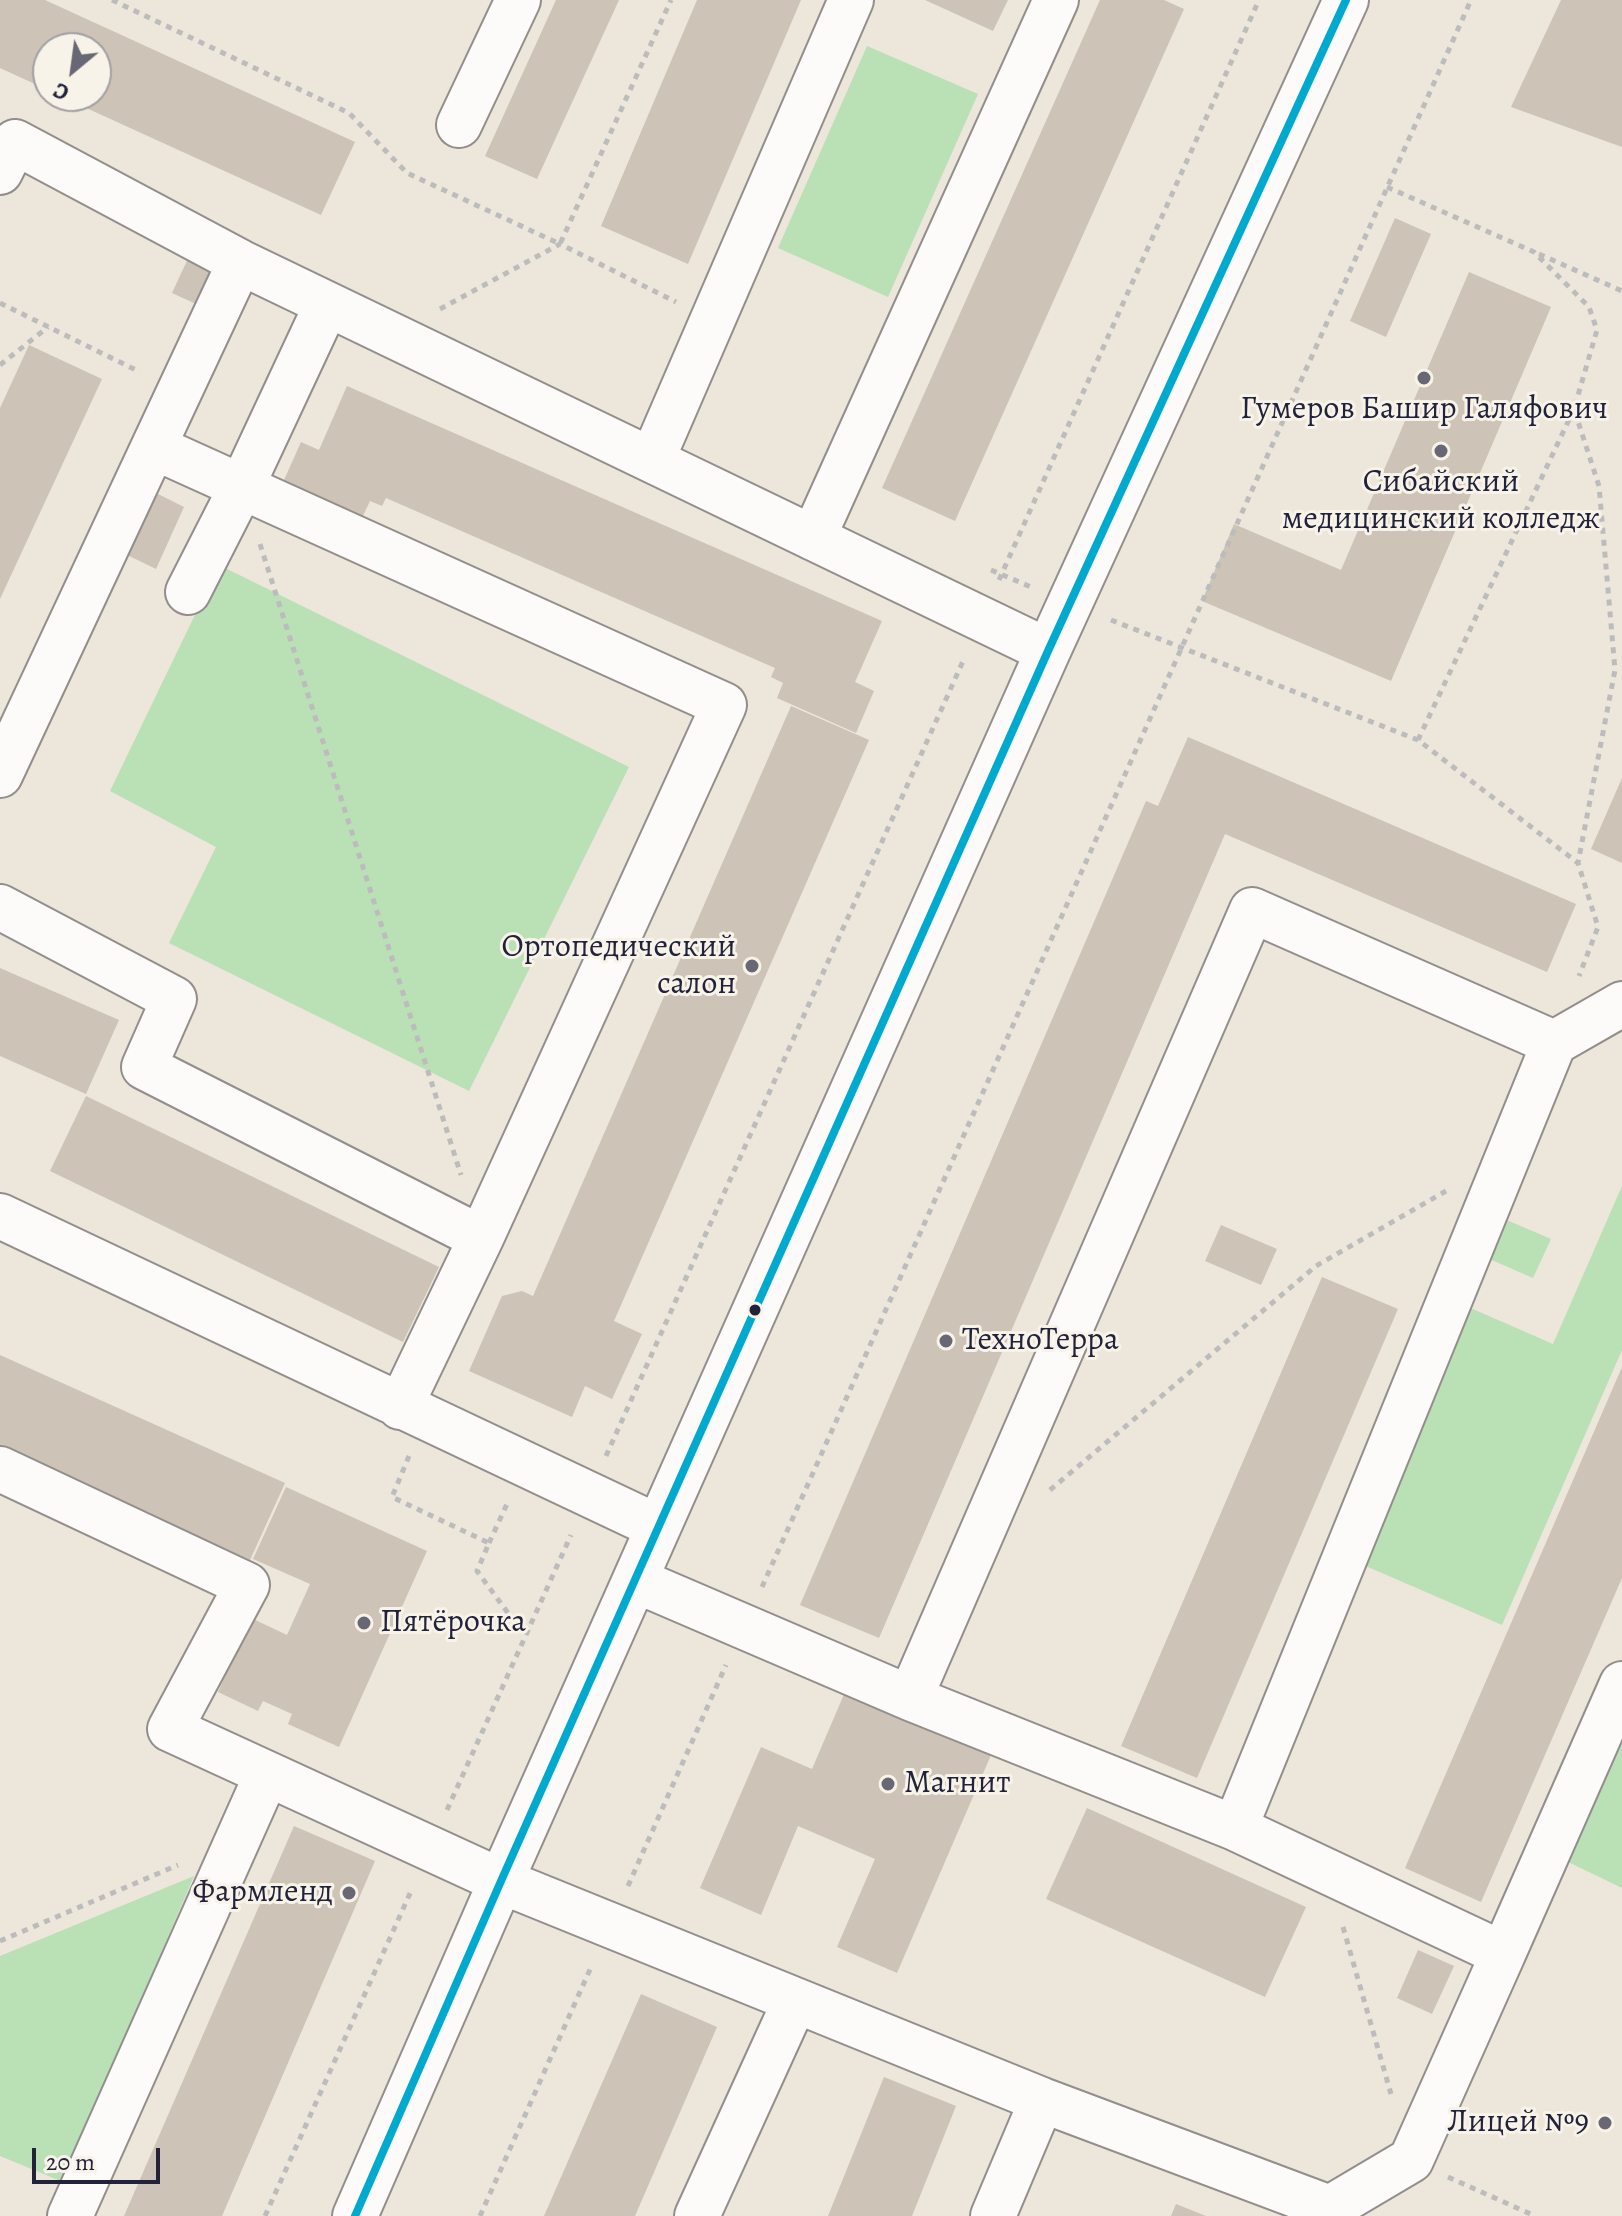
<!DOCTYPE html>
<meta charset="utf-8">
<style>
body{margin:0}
#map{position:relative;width:1622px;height:2216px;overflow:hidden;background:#ede6da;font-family:Alegreya,serif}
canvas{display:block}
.north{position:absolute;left:32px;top:32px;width:80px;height:80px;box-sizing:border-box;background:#f7f3e8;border:2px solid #a29fa3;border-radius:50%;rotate:209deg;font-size:22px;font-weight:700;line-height:32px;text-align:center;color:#22223b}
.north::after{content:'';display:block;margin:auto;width:28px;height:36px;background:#696773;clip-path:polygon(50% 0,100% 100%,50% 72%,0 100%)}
.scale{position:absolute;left:32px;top:2148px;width:128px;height:36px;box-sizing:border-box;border:4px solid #22223b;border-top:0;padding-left:10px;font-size:24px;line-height:28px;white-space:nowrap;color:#22223b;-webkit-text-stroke:6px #f7f3e8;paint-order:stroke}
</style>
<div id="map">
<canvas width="1622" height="2216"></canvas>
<div class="north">С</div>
<div class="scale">20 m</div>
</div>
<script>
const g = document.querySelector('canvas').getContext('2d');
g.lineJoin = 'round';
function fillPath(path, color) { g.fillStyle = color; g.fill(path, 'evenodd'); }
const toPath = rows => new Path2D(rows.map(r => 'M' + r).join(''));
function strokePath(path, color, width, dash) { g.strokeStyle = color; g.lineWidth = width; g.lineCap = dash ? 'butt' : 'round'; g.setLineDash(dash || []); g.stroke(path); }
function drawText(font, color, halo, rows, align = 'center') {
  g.font = font + ' Alegreya,serif'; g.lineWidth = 6; g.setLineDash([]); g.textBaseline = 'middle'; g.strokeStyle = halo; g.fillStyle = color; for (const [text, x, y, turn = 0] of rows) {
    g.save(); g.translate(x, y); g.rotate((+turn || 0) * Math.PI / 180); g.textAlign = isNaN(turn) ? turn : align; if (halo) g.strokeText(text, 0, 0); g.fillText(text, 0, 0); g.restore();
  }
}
fillPath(toPath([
 [867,46,978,94,888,297,778,248],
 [219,565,629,767,469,1091,169,943,216,847,110,791],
 [1622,1186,1622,1350,1502,1625,1338,1554,1450,1299,1553,1344],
 [1495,1215,1551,1239,1533,1278,1478,1254],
 [1622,1736,1622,1888,1562,1859],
 [194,1876,63,2182,0,2156,0,1956]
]), '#bae0b6');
fillPath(toPath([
 [0,0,45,0,355,142,321,215,60,96,96,96,96,48,48,48,48,90,0,68],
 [556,0,619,0,537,179,485,156],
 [697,0,801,0,688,264,601,226],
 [925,0,1008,0,993,31],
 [1100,0,1164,0,1184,9,955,521,882,488],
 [1561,0,1622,0,1622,147,1511,107],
 [1395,218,1431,234,1386,337,1350,321],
 [190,254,227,271,209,310,172,293],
 [1469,272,1551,307,1391,681,1202,601,1234,524,1341,570],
 [29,345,102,379,0,599,0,408],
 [347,386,882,621,855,682,874,691,856,733,777,698,783,683,771,677,775,668,386,498,382,506,370,501,359,524,280,489,301,442,319,450],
 [148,489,184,507,156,569,119,551],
 [791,706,869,740,614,1321,642,1334,612,1399,585,1386,572,1417,469,1371,502,1296,522,1291,533,1296],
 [1188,737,1576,904,1547,972,1225,834,879,1638,800,1605,1146,801,1158,806],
 [1622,778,1622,863,1591,849],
 [0,968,119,1020,86,1094,0,1056],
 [86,1096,439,1267,403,1342,50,1171],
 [1221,1225,1277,1249,1261,1285,1205,1261],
 [1322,1277,1398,1309,1197,1778,1121,1746],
 [0,1355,285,1483,250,1560,0,1447],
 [1622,1367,1622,1578,1481,1902,1405,1868],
 [286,1487,427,1551,339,1747,288,1724,292,1714,263,1701,258,1711,218,1692,251,1618,287,1635,310,1584,253,1559],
 [845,1692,991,1755,897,1973,837,1947,875,1859,798,1826,761,1915,700,1888,761,1747,812,1769],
 [1087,1808,1306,1907,1265,1997,1046,1899],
 [294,1826,375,1861,222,2216,124,2216],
 [1418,1950,1454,1966,1432,2014,1397,1998],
 [641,1994,717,2027,635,2216,544,2216],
 [884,2077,956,2106,912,2216,828,2216],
 [1176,2204,1206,2216,1171,2216]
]), '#cdc3b6');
const minor = toPath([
 [459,125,518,0],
 [0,172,15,142,240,262],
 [156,448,724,705,481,1238,400,1407],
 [652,460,851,0],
 [813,538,1056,0],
 [188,592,242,486,327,304],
 [0,775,240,262,1048,651],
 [0,907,174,999,144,1067,481,1238],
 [0,1216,658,1527],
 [0,1469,247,1585,170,1729,501,1881,1042,2100,1330,2208],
 [635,1580,910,1698,1235,1828,1503,1954,1622,1684],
 [910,1698,1252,910,1554,1043,1622,1004],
 [1235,1828,1554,1043],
 [70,2216,267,1774],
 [355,2216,501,1881,1048,651,1346,0],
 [697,2216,795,2001],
 [993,2216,1042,2100],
 [1327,2216,1330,2208,1411,2160,1503,1954]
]);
strokePath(minor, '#928e8c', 48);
strokePath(toPath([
 [112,0,349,113,407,173,560,244,671,0],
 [1387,187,1534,252,1589,307,1597,330,1574,409,1599,486,1615,670,1578,863,1598,927,1579,976],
 [1539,254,1622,291],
 [0,303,140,372],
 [440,309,560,244,676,302],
 [0,365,48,327],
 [260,544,461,1175],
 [991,570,1031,587],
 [999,580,1259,0],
 [1111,620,1418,740,1578,863],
 [1418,740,1574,409],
 [409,1456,392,1497,489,1543,477,1571,525,1636],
 [606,1456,964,659],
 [1050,1490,1316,1266,1446,1191],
 [489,1543,507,1504],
 [762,1587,1471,0],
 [447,1810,571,1535],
 [628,1886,726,1665],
 [1343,1927,1391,2094],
 [0,1941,178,1865],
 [1448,2177,1535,2216],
 [265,2216,412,1889],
 [480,2216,592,1965]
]), '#bdbcbd', 5, [6, 6]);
strokePath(minor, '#fcfbf9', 44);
strokePath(toPath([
 [355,2216,501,1881,1048,651,1346,0]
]), '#00a9ce', 8);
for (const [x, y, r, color] of [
 [1424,378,8,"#696773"],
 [1441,451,8,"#696773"],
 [752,966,8,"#696773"],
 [755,1310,7,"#22223b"],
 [946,1341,8,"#696773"],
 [364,1623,8,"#696773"],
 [888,1784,8,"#696773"],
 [349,1893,8,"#696773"],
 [1605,2123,8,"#696773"]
]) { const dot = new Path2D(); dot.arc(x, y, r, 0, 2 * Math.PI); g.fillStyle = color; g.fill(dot); strokePath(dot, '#f7f3e8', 3); }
drawText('32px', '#22223b', '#f7f3e8', [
 ["Гумеров Башир Галяфович",1424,410,"center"],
 ["Сибайский",1441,483,"center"],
 ["медицинский колледж",1441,520,"center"],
 ["Ортопедический",736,948],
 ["салон",736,985],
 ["ТехноТерра",962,1341,"left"],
 ["Пятёрочка",380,1623,"left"],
 ["Магнит",904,1784,"left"],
 ["Фармленд",333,1893],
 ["Лицей №9",1589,2123]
], 'right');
</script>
